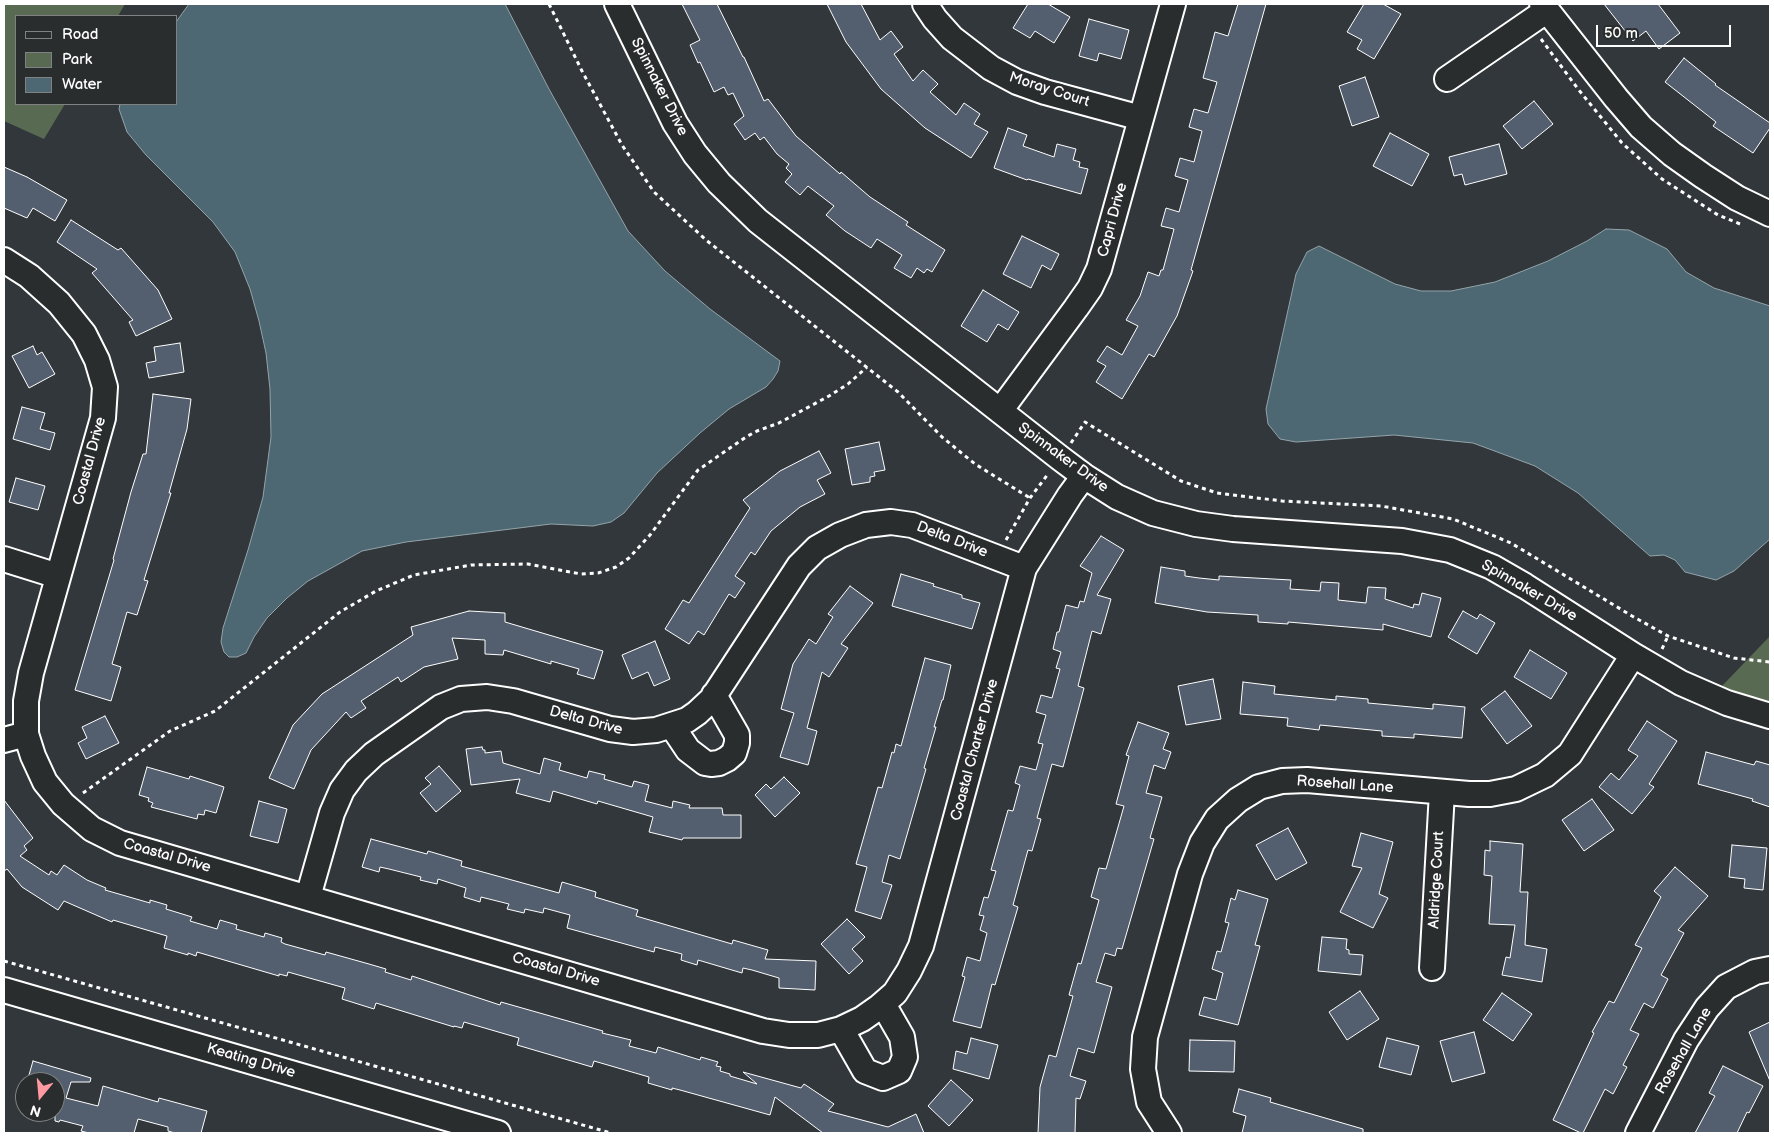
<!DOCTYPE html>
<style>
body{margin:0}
#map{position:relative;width:1774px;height:1137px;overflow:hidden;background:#32373b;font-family:"Balsamiq Sans",sans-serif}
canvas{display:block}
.frame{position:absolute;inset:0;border:5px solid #fff;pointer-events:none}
.legend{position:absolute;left:15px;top:15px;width:162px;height:90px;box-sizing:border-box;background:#2a2d2e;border:1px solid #7f8182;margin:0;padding:6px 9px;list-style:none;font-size:15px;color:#fff}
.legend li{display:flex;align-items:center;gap:10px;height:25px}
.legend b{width:25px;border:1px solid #7f8182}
.north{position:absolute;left:15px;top:1072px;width:50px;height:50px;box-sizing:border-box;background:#2a2d2e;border:1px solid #7f8182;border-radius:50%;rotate:197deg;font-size:14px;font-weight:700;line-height:20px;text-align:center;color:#fff}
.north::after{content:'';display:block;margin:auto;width:18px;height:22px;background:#ff9aa2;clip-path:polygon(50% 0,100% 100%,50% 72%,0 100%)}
.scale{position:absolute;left:1596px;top:25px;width:135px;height:22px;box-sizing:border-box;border:2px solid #fff;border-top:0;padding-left:6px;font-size:15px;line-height:18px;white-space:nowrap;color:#fff;-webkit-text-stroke:4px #2a2d2e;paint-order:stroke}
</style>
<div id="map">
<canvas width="1774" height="1137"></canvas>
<div class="frame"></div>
<ul class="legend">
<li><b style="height:6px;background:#2a2d2e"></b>Road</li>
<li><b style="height:14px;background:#596a53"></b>Park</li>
<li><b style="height:14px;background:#4d6872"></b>Water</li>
</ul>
<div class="north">N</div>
<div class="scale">50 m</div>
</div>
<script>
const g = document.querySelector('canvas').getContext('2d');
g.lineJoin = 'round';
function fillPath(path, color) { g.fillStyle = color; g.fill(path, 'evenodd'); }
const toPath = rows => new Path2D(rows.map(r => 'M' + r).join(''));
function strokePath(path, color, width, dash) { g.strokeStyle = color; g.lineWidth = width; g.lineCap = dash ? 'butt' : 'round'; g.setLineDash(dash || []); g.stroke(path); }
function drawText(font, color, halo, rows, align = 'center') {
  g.font = font + ' "Balsamiq Sans",sans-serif'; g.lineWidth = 5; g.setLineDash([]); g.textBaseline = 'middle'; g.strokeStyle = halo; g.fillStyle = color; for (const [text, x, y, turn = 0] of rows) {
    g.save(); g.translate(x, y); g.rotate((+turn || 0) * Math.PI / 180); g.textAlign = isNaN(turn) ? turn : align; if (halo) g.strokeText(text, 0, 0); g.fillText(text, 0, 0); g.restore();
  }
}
fillPath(toPath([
 [4,4,125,4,118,16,16,16,16,104,65,104,44,139,4,121],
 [1770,636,1770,702,1721,687]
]), '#596a53');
const water = toPath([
 [189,4,505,4,549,89,628,231,665,271,710,309,780,361,778,371,773,379,766,387,729,409,700,433,657,473,624,513,611,522,593,526,551,524,406,542,362,551,308,581,287,598,267,618,254,637,246,653,237,657,229,657,224,652,221,642,223,628,248,550,263,497,271,437,270,389,266,353,259,321,250,289,235,252,213,222,146,155,127,132,119,109,120,104,176,104,176,22,189,4],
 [1606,229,1629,230,1667,249,1686,272,1714,288,1770,306,1770,539,1734,571,1716,580,1685,572,1675,560,1664,555,1650,556,1578,493,1535,466,1473,443,1394,435,1296,442,1280,439,1268,424,1266,409,1296,274,1307,252,1319,246,1395,284,1421,291,1451,291,1495,282,1548,261,1587,241,1606,229]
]);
fillPath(water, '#4d6872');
strokePath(water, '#94a4aa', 1);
const building = toPath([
 [682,4,717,4,743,57,744,57,764,101,768,99,796,136,840,174,841,172,870,197,908,222,906,225,945,250,932,272,927,269,924,273,917,268,911,278,894,268,902,255,877,239,871,248,845,231,826,215,834,206,808,186,800,195,785,182,792,174,786,168,789,164,777,154,764,137,760,140,755,133,745,140,734,124,744,116,733,93,728,95,724,87,714,92,700,62,698,63,690,45,700,40,682,4],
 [827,4,861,4,880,40,891,31,903,47,894,54,913,81,923,70,938,84,930,92,956,115,964,103,980,114,974,124,988,132,971,158,925,128,881,89,846,42,827,4],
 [1028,4,1048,4,1070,17,1054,43,1035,31,1030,38,1013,28,1028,4],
 [1238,4,1266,4,1191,270,1193,271,1177,316,1154,357,1149,354,1122,399,1096,382,1106,366,1097,361,1107,346,1122,355,1138,326,1126,320,1140,296,1148,272,1159,276,1161,270,1163,270,1174,229,1161,226,1166,208,1179,212,1188,180,1175,176,1180,158,1194,162,1202,131,1189,127,1194,109,1208,113,1217,82,1203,78,1215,32,1228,36,1238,4],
 [1364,4,1383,4,1401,14,1374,59,1357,49,1362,40,1347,32,1364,4],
 [1604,4,1658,4,1680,33,1659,49,1646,31,1633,41,1604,4],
 [1089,19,1129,30,1121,59,1099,53,1097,61,1079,56,1089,19],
 [1684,58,1716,84,1715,85,1770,123,1770,128,1753,153,1713,126,1716,122,1665,82,1684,58],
 [1365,77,1379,117,1352,126,1339,86,1365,77],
 [1534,101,1553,124,1522,149,1503,126,1534,101],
 [1008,128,1027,135,1023,146,1054,157,1057,144,1076,149,1073,160,1080,162,1079,167,1088,169,1081,194,1028,179,1027,180,994,168,1008,128],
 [1390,133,1429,154,1412,186,1373,166,1390,133],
 [1499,144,1507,174,1465,185,1462,174,1454,176,1449,157,1499,144],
 [4,167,27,177,67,200,55,221,33,208,27,218,4,208,4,167],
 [71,220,118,250,121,248,158,290,172,319,136,336,129,322,133,320,92,273,97,269,57,242,71,220],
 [1022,236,1059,254,1051,270,1042,265,1031,288,1003,274,1022,236],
 [983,290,1019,312,1008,330,998,324,987,342,961,326,983,290],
 [180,343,184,372,149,378,146,363,156,361,154,347,180,343],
 [33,346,37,355,42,352,55,374,29,388,12,356,33,346],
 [153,394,191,399,187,429,169,493,171,493,144,580,148,581,137,615,127,612,112,664,121,667,111,701,75,690,114,560,113,559,131,492,143,454,146,454,153,394],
 [22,407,45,413,40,429,55,433,50,450,13,439,22,407],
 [879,442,885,470,874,472,875,476,870,477,870,482,852,485,845,449,879,442],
 [819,451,831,473,817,480,825,494,800,507,771,531,755,555,751,552,735,576,745,583,735,598,729,594,704,635,698,631,689,644,665,629,683,600,689,603,750,508,743,500,780,471,819,451],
 [16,478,45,486,38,510,9,502,16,478],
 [1101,536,1124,550,1097,595,1111,599,1101,634,1092,631,1078,686,1084,688,1063,767,1052,764,1037,818,1041,819,1032,851,1028,850,1013,905,1018,907,995,985,992,984,981,1028,953,1021,965,977,962,976,967,957,980,961,987,933,980,930,984,916,979,915,984,897,988,898,996,871,991,870,1008,810,1013,811,1020,785,1015,783,1020,766,1036,770,1043,744,1038,743,1046,715,1036,712,1041,695,1052,698,1060,669,1056,668,1061,652,1053,649,1057,632,1059,632,1066,605,1078,608,1080,601,1084,602,1092,573,1080,566,1101,536],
 [1161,567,1185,571,1185,576,1199,578,1219,580,1219,576,1291,580,1290,589,1320,591,1321,582,1339,583,1338,600,1366,603,1368,587,1386,588,1385,599,1413,608,1414,604,1419,605,1422,593,1441,598,1431,637,1383,624,1383,630,1288,622,1288,624,1258,622,1258,615,1207,612,1155,603,1161,567],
 [901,574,934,584,933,586,962,595,962,598,980,603,972,629,892,606,901,574],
 [850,586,873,603,841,644,848,648,829,677,822,672,807,728,817,731,808,765,780,757,794,713,781,709,793,664,809,639,816,644,833,617,828,614,850,586],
 [469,611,505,613,505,622,603,651,594,679,577,674,579,669,551,661,551,664,504,650,503,655,485,654,485,640,452,638,458,659,424,667,401,682,398,677,361,701,366,708,351,718,346,712,311,750,294,789,269,778,293,725,322,694,413,635,411,627,469,611],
 [1463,611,1477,619,1480,614,1495,623,1477,654,1448,637,1463,611],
 [655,641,670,679,654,686,648,672,632,679,622,655,655,641],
 [1530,650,1567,673,1551,699,1514,677,1530,650],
 [925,658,951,665,943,700,942,700,934,727,936,727,924,768,926,769,900,859,889,855,882,882,892,885,881,919,855,911,867,867,856,864,878,787,882,788,892,752,894,753,896,744,901,746,925,658],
 [1213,679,1221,719,1186,725,1178,686,1213,679],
 [1243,682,1275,686,1274,694,1336,700,1336,696,1368,699,1368,703,1433,709,1433,704,1465,707,1462,738,1414,734,1414,738,1382,736,1382,731,1320,725,1319,730,1287,726,1288,718,1240,714,1243,682],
 [1505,691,1532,726,1507,744,1481,709,1505,691],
 [105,716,119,743,86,759,78,743,87,738,82,727,105,716],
 [1647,721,1677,741,1649,784,1654,787,1632,814,1599,787,1611,773,1619,780,1638,756,1628,750,1647,721],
 [1138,722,1169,733,1163,749,1171,752,1165,769,1154,765,1146,793,1162,797,1150,838,1154,839,1122,949,1117,948,1115,956,1105,953,1096,982,1112,987,1094,1053,1078,1048,1070,1076,1086,1081,1080,1099,1076,1098,1075,1133,1038,1133,1040,1087,1049,1055,1056,1057,1073,996,1069,995,1078,963,1081,964,1099,900,1091,897,1099,868,1106,869,1124,806,1116,804,1129,756,1126,755,1138,722],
 [482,747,483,750,485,750,485,753,501,751,503,763,540,774,544,758,561,763,559,770,587,778,589,771,605,775,604,779,632,787,634,781,649,785,645,801,672,808,673,801,690,805,689,808,722,808,723,815,741,815,741,838,683,838,682,840,649,832,653,817,598,801,597,804,553,791,550,802,516,793,520,779,471,785,466,749,482,747],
 [1706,752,1754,765,1756,761,1770,765,1770,807,1752,801,1753,799,1698,784,1706,752],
 [439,766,461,791,436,812,420,793,431,784,425,778,439,766],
 [147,767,189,779,190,776,224,787,216,813,205,810,204,815,198,814,197,819,151,807,153,803,148,801,149,798,139,795,147,767],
 [784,777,800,793,775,817,755,795,766,784,771,789,784,777],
 [1592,799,1614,830,1584,851,1562,820,1592,799],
 [4,800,33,838,24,846,27,850,20,856,49,875,51,871,57,875,64,865,87,880,106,888,105,890,150,903,150,900,167,905,166,909,192,917,190,921,217,929,220,920,237,925,236,929,264,937,265,933,282,938,281,942,285,944,325,955,326,952,369,964,386,969,385,972,411,980,412,976,500,1005,501,1002,603,1031,602,1033,631,1040,629,1046,656,1053,658,1047,700,1060,701,1057,718,1062,716,1066,721,1067,720,1071,730,1074,730,1076,757,1084,743,1072,801,1088,804,1084,834,1104,828,1111,888,1127,916,1114,924,1133,823,1133,775,1097,770,1115,680,1090,672,1088,672,1090,648,1083,649,1077,594,1061,592,1067,517,1045,519,1038,464,1022,462,1028,454,1026,454,1027,376,1003,374,1009,342,999,345,988,288,972,287,976,279,974,279,976,197,952,196,956,188,953,188,955,164,948,167,936,113,920,112,922,64,901,58,910,22,887,7,869,4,871,4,800],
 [259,801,287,809,278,843,250,836,259,801],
 [1288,828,1307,863,1276,880,1256,845,1288,828],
 [1361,833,1393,842,1379,894,1388,898,1373,928,1340,912,1362,868,1352,866,1361,833],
 [371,839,427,854,428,851,462,861,461,866,559,893,562,882,596,892,595,897,638,910,636,916,732,944,733,940,768,950,765,959,816,961,815,990,779,988,779,978,752,970,743,968,742,973,698,960,697,965,681,960,682,954,655,947,654,952,567,928,570,915,544,908,543,913,525,909,524,913,507,909,509,904,481,897,480,902,464,897,466,888,438,879,437,884,420,880,421,877,389,869,380,867,379,872,362,867,371,839],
 [1490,841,1523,844,1520,892,1528,892,1525,945,1547,949,1542,982,1502,975,1506,957,1510,958,1515,925,1489,924,1492,876,1484,875,1485,850,1490,851,1490,841],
 [1732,845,1767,848,1763,890,1744,888,1745,879,1729,877,1732,845],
 [1675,867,1708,896,1678,930,1684,933,1661,975,1668,979,1653,1008,1644,1003,1630,1030,1639,1034,1623,1065,1627,1067,1613,1094,1605,1089,1583,1133,1581,1133,1553,1120,1594,1033,1592,1032,1609,1001,1614,1003,1642,948,1635,945,1661,897,1654,891,1675,867],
 [1238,890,1268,899,1255,945,1260,946,1238,1025,1199,1015,1204,997,1216,1000,1223,973,1212,969,1217,951,1221,952,1229,923,1225,922,1231,898,1235,900,1238,890],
 [847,919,865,937,852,949,863,961,849,974,821,944,847,919],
 [1322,937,1347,939,1346,949,1349,950,1349,954,1363,955,1361,975,1318,971,1322,937],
 [1360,991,1379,1019,1347,1040,1329,1012,1360,991],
 [1502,993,1532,1014,1513,1041,1483,1020,1502,993],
 [1770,1022,1770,1081,1749,1032,1770,1022],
 [1474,1032,1485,1073,1452,1082,1440,1041,1474,1032],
 [971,1038,998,1045,989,1079,953,1069,956,1051,967,1054,971,1038],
 [1387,1038,1419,1046,1411,1075,1379,1067,1387,1038],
 [1190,1040,1235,1041,1234,1072,1189,1071,1190,1040],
 [33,1061,91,1078,90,1082,71,1082,66,1098,98,1106,103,1086,158,1102,159,1098,207,1111,201,1133,175,1133,168,1131,168,1127,138,1119,134,1133,89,1133,81,1131,83,1126,60,1120,59,1122,55,1121,55,1082,27,1082,33,1061],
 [1723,1066,1763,1086,1749,1113,1747,1112,1737,1133,1695,1133,1715,1096,1709,1093,1723,1066],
 [951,1080,973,1100,949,1126,928,1106,951,1080],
 [1239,1089,1271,1098,1270,1102,1363,1129,1363,1133,1242,1133,1246,1116,1233,1112,1239,1089]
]);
fillPath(building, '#535e6e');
strokePath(building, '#fff', 1);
const minor = toPath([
 [617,4,675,123,695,154,719,183,758,221,1060,458,1084,476,1117,497,1153,513,1196,524,1233,529,1402,541,1450,550,1492,567,1525,586,1633,655,1681,683,1727,703,1770,716],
 [925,4,935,19,952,38,991,68,1017,82,1045,92,1141,118],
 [1542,4,1616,98,1641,127,1672,154,1703,176,1737,198,1770,214],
 [1447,79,1546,11],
 [4,260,29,276,59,303,84,334,97,360,105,387,103,418,31,673,26,701,26,734,33,756,45,782,63,804,92,829,120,843,763,1031,789,1035,818,1035,841,1029,862,1019,879,1007,895,993,909,971,921,946,1024,568,1070,495,1084,476],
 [1000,411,1076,308,1090,288,1099,269,1173,4],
 [4,559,58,576],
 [672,726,688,750,705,763,711,764,719,763,727,759,734,753,737,743,737,735,714,695],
 [4,740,26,734],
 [308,897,332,813,342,790,356,771,374,754,441,707,461,699,487,697,513,701,610,729,633,732,656,730,687,720,697,713,712,699,799,566,817,548,840,535,866,525,891,522,912,525,1024,568],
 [1432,968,1442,792],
 [4,990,498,1133],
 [841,1029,865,1071,883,1078,899,1071,905,1057,902,1037,883,1004],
 [1169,1133,1149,1102,1143,1069,1145,1037,1190,874,1202,843,1217,819,1238,800,1259,787,1282,781,1307,780,1469,794,1490,794,1516,789,1545,775,1570,754,1633,655],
 [1638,1133,1686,1040,1707,1008,1726,987,1755,972,1770,969]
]);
strokePath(minor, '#fff', 28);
strokePath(toPath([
 [549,4,582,71,622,145,654,192,706,240,898,392,942,437,975,464,1030,498],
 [1541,39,1578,89,1622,143,1662,179,1718,215,1740,224],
 [1071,443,1085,422,1181,481,1217,493,1282,501,1381,506,1453,519,1511,543,1632,616,1668,636,1734,658,1770,662],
 [1006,540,1030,498,1048,474],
 [1662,649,1668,636],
 [83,793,170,731,215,711,340,612,376,591,414,575,471,565,528,564,581,574,598,573,616,567,629,558,650,535,698,470,746,437,757,431,779,423,829,396,848,384,867,367],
 [4,961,611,1133]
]), '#fff', 3, [4, 4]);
strokePath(minor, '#2a2d2e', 24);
drawText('15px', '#fff', '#2a2d2e', [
 ["Spinnaker Drive",659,87,63],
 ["Moray Court",1049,90,18],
 ["Capri Drive",1113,220,-75],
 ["Spinnaker Drive",1063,458,36],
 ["Coastal Drive",90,461,-75],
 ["Delta Drive",952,540,21],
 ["Spinnaker Drive",1529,591,30],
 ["Delta Drive",586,721,15],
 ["Coastal Charter Drive",975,750,-75],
 ["Rosehall Lane",1345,785,4],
 ["Coastal Drive",167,856,16],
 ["Aldridge Court",1437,880,-87],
 ["Coastal Drive",556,970,16],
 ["Rosehall Lane",1684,1051,-60],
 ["Keating Drive",251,1061,16]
]);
</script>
